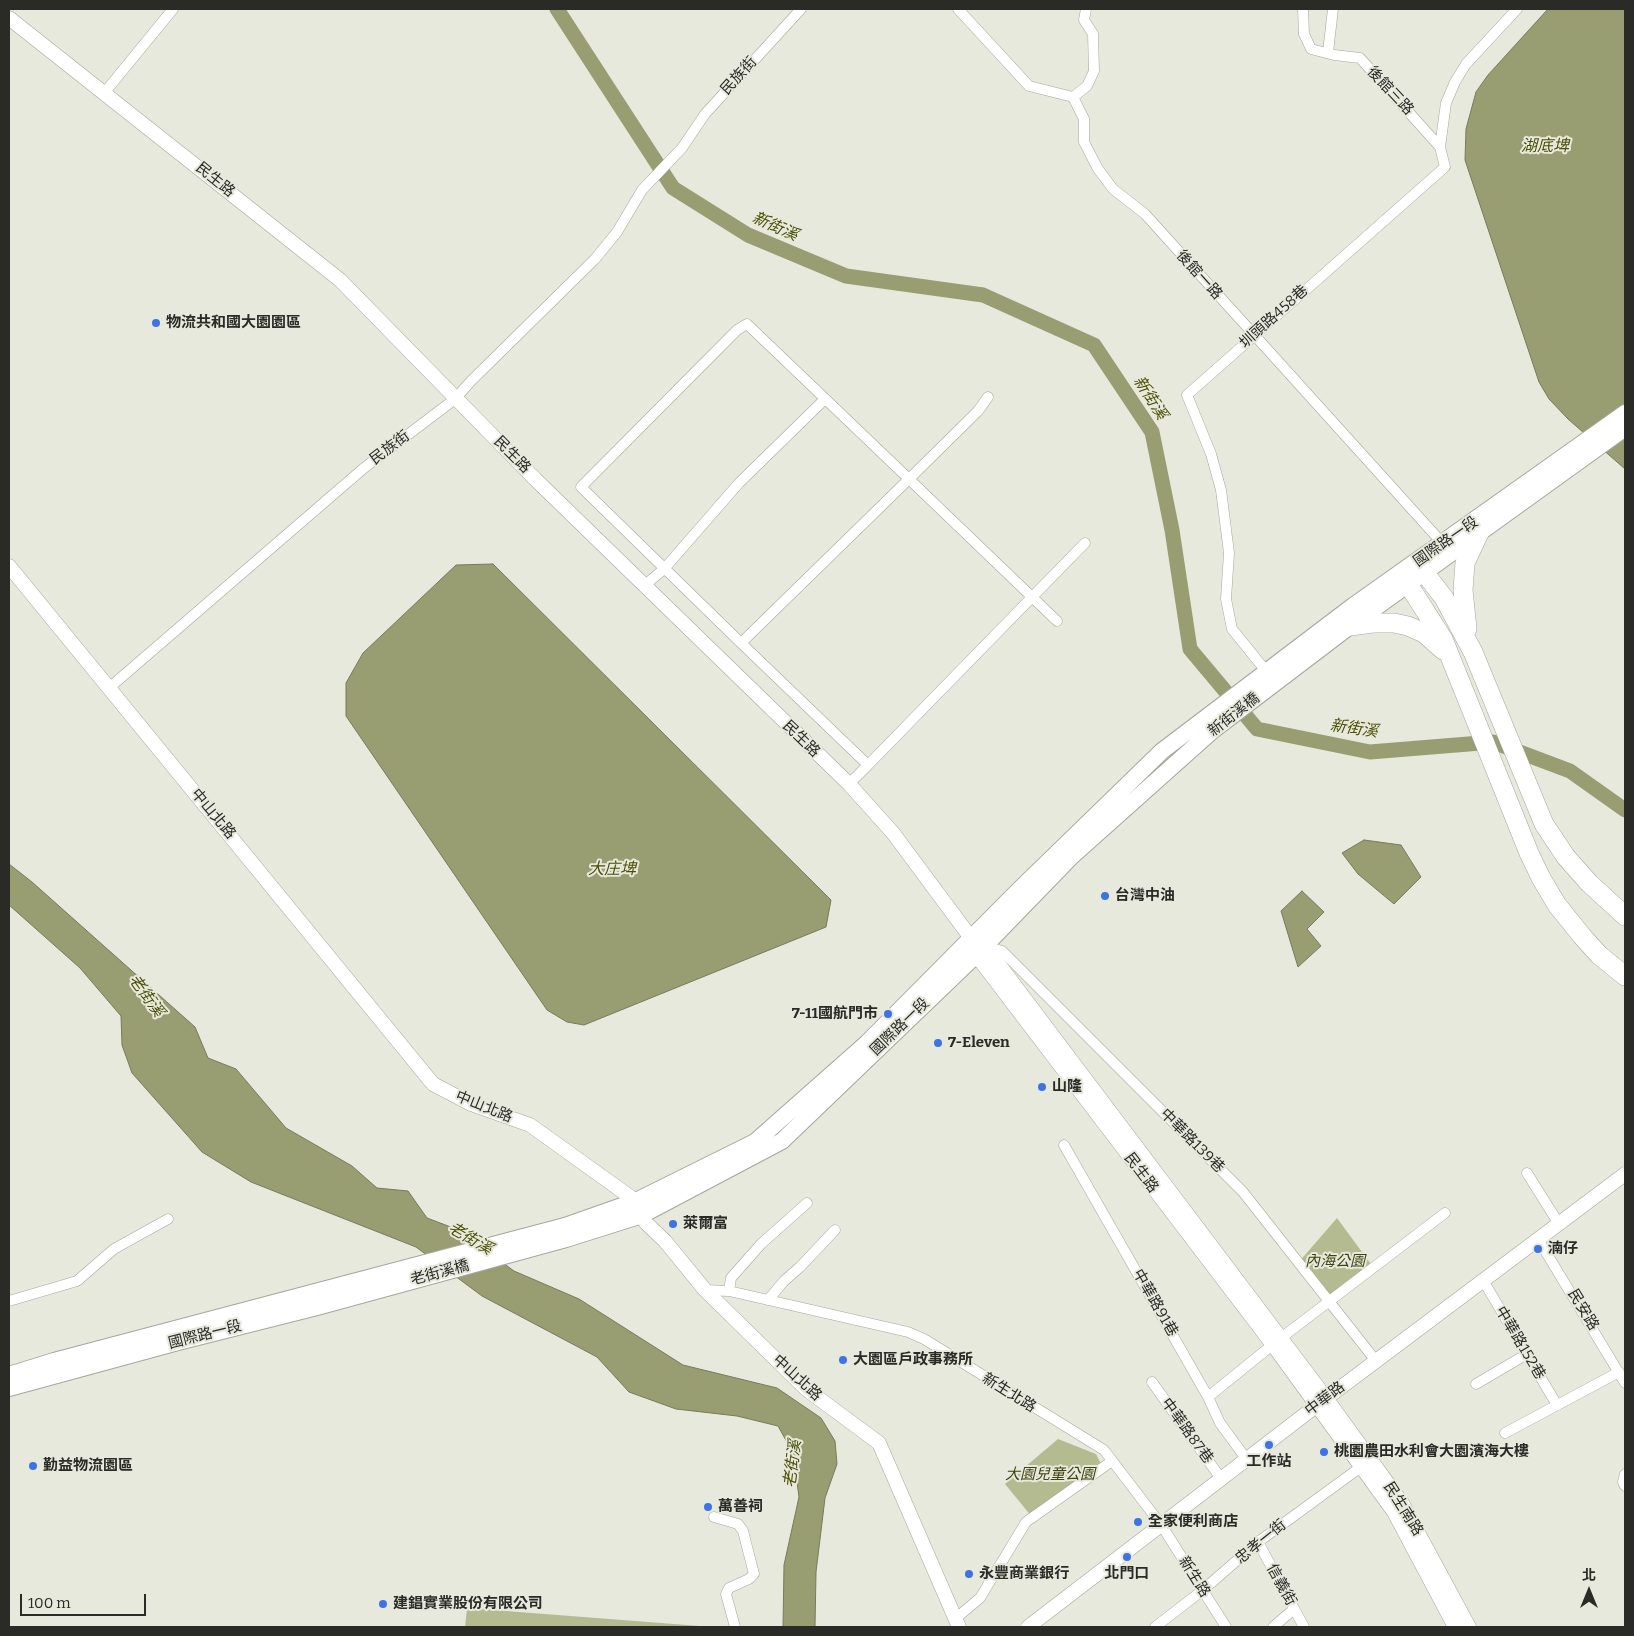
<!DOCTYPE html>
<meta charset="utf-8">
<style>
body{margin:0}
#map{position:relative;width:1634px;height:1636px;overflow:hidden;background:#e7e9dd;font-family:Bitter,"Noto Sans TC",serif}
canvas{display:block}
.frame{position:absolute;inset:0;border:10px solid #2a2a26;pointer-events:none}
.north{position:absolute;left:1564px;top:1566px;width:50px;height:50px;-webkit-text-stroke:4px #e7e9dd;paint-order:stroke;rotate:0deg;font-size:14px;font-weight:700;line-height:20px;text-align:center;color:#2a2a26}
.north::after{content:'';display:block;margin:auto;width:18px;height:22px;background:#2a2a26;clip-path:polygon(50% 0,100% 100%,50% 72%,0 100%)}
.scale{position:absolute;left:20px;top:1594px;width:126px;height:22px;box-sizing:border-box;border:2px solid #2a2a26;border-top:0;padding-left:6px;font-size:15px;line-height:18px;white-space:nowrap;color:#2a2a26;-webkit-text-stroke:4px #e7e9dd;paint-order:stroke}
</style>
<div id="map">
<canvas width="1634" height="1636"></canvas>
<div class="frame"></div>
<div class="north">北</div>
<div class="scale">100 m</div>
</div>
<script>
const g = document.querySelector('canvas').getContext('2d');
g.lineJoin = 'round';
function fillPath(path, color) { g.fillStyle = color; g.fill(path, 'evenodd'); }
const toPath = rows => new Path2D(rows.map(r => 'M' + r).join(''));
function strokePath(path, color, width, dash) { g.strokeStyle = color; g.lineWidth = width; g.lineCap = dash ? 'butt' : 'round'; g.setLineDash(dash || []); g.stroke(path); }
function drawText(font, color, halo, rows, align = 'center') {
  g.font = font + ' Bitter,"Noto Sans TC",serif'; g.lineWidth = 4; g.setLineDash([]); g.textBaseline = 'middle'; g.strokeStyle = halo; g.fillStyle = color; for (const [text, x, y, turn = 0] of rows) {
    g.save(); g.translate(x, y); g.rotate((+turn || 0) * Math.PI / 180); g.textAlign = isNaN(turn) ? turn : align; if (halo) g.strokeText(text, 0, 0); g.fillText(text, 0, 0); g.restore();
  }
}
fillPath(toPath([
 [1337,1218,1373,1267,1328,1302,1298,1263],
 [1058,1439,1096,1454,1101,1464,1032,1517,1005,1484],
 [467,1608,700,1626,465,1627]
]), '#b5bb90');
const water = toPath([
 [1548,9,1625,9,1625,469,1568,419,1549,399,1539,382,1465,160,1466,129,1476,92,1488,75,1548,9],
 [493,564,831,900,826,927,584,1025,567,1022,547,1010,346,716,346,683,363,653,456,565,493,564],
 [1364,840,1401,845,1421,877,1394,904,1358,874,1342,853,1364,840],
 [9,864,32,882,195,1027,208,1058,236,1069,286,1128,352,1166,377,1188,408,1191,427,1218,456,1229,514,1271,579,1299,683,1365,777,1388,821,1418,835,1441,837,1464,825,1498,816,1572,815,1627,783,1627,784,1565,799,1497,793,1453,778,1426,737,1416,676,1409,629,1392,597,1357,482,1296,416,1247,251,1182,202,1152,132,1073,122,1045,121,1016,80,968,9,905,9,864],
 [1302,891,1324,912,1307,929,1321,946,1298,967,1281,911,1302,891]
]);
fillPath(water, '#999d72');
strokePath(water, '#787a5b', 1);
strokePath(toPath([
 [557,9,673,188,748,235,846,276,983,295,1094,345,1152,432,1172,530,1190,649,1257,729,1370,752,1493,742,1570,771,1625,810]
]), '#999d72', 15);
const street = toPath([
 [958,9,1029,86,1073,97,1084,119,1084,142,1098,169,1113,189,1145,214,1445,546],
 [1303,9,1304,34,1311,49,1334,55,1360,58,1440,147],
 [1328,52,1333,9],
 [105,92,173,9],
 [1073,97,1087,86,1094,71,1093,34,1084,20,1086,9],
 [747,324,909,479,741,643,581,487,737,330,747,324],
 [988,397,978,411,909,479,1057,621],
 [645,585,664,569,739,483,824,400],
 [741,643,868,765,1085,543],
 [1266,671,1232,629,1226,599,1229,553,1221,490,1211,454,1187,395,1445,167,1440,147,1446,103,1455,82,1466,64,1517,9],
 [109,688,364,468,455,399,471,381,595,259,617,232,642,190,682,148,705,114,801,9],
 [849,784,868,765],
 [985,946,1002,951,1243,1192,1376,1361],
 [1064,1145,1208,1397,1220,1423,1247,1460],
 [1527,1173,1559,1224],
 [1538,1239,1625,1383],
 [1484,1282,1557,1405],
 [705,1290,729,1291,908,1332,924,1339,1104,1450,1162,1526,1226,1627],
 [729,1291,731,1278,761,1244,807,1203],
 [768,1300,784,1281,800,1267,835,1230],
 [9,1301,77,1281,114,1249,168,1219],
 [1152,1382,1222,1480],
 [1476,1384,1527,1354],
 [1208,1397,1281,1338,1445,1213],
 [1505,1433,1619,1372],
 [1625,1474,1623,1482,1625,1486],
 [714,1517,738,1524,743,1531,754,1574,749,1579,729,1588,726,1594,735,1627],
 [1258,1542,1304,1627],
 [955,1619,980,1598,1026,1522,1112,1461],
 [1155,1627,1203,1590,1258,1542,1365,1464],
 [1273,1627,1294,1609]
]);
const secondary = toPath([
 [9,18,340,280,535,479,849,784,893,833,971,938,976,955,1273,1345,1394,1512,1455,1627],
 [9,566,433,1084,471,1104,530,1125,636,1201,646,1223,665,1241,705,1290,806,1389,879,1443,959,1627],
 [976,941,985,946,1326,1398,1402,1503,1469,1627],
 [1028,1627,1316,1406,1625,1174]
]);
const primary = toPath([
 [9,1375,54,1361,565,1226,636,1201,755,1142,867,1043,1019,890,1162,751,1353,606,1625,413],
 [9,1388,178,1342,317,1307,566,1239,642,1215,782,1141,976,955,1072,856,1212,731,1350,626,1625,428]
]);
const highway = toPath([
 [1424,572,1444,598,1473,652,1544,824,1566,857,1589,883,1625,916],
 [1408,584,1443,639,1529,853,1541,878,1557,905,1582,936,1599,955,1625,976],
 [1350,626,1373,623,1394,623,1408,626,1424,633,1443,650],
 [1467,629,1463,590,1465,563,1479,533]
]);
strokePath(street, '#a5a79b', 11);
strokePath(secondary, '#a5a79b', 15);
strokePath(primary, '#a5a79b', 18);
strokePath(highway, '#a5a79b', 20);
strokePath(street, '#fff', 10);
strokePath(secondary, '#fff', 14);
strokePath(primary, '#fff', 16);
strokePath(highway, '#fff', 19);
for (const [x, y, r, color] of [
 [156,323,5,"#3f72e2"],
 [1105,896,5,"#3f72e2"],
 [888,1014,5,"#3f72e2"],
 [938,1043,5,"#3f72e2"],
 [1042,1087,5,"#3f72e2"],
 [673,1224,5,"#3f72e2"],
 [1538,1249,5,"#3f72e2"],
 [843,1360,5,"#3f72e2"],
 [1269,1445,5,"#3f72e2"],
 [1324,1452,5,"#3f72e2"],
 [33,1466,5,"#3f72e2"],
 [708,1507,5,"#3f72e2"],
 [1138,1522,5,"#3f72e2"],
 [1127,1557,5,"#3f72e2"],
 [969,1574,5,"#3f72e2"],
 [383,1604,5,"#3f72e2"]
]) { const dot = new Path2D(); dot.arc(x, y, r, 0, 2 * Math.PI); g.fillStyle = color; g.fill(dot); strokePath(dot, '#e7e9dd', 2); }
drawText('15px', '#2a2a26', '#e7e9dd', [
 ["民族街",739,76,-48],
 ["後館三路",1390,91,47],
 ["民生路",215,180,39],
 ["後館一路",1199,275,48],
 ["圳頭路458巷",1274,317,-42],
 ["民族街",390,448,-37],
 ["民生路",512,455,45],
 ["國際路一段",1446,542,-35],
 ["新街溪橋",1234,715,-38],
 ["民生路",801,739,44],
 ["中山北路",213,814,50],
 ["國際路一段",900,1027,-44],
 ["中山北路",484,1107,22],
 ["中華路139巷",1192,1141,45],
 ["民生路",1141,1173,53],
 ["老街溪橋",440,1273,-15],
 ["中華路91巷",1155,1303,60],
 ["民安路",1583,1310,59],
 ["國際路一段",205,1335,-14],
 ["中華路152巷",1520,1343,59],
 ["中山北路",797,1378,42],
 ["新生北路",1009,1393,32],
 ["中華路",1325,1399,-37],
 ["中華路87巷",1187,1431,54],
 ["民生南路",1403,1509,58],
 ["忠孝一街",1261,1542,-39],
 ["新生路",1194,1577,58],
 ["信義街",1281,1585,61]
]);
drawText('bold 15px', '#2a2a26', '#e7e9dd', [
 ["物流共和國大園園區",166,323],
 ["台灣中油",1115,896],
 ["7-11國航門市",878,1014,"right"],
 ["7-Eleven",948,1043],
 ["山隆",1052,1087],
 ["萊爾富",683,1224],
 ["湳仔",1548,1249],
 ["大園區戶政事務所",853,1360],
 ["桃園農田水利會大園濱海大樓",1334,1452],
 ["工作站",1269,1462,"center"],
 ["勤益物流園區",43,1466],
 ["萬善祠",718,1507],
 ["全家便利商店",1148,1522],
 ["永豐商業銀行",979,1574],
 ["北門口",1127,1574,"center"],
 ["建錩實業股份有限公司",393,1604]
], 'left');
drawText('italic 15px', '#414410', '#e7e9dd', [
 ["內海公園",1335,1262],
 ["大園兒童公園",1050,1475]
]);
drawText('italic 16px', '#4a4f01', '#e7e9dd', [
 ["湖底埤",1545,147],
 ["新街溪",775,227,24],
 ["新街溪",1150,398,57],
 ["新街溪",1354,729,8],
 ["大庄埤",612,870],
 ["老街溪",146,996,54],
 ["老街溪",470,1239,30],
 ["老街溪",793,1464,-83]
]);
</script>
